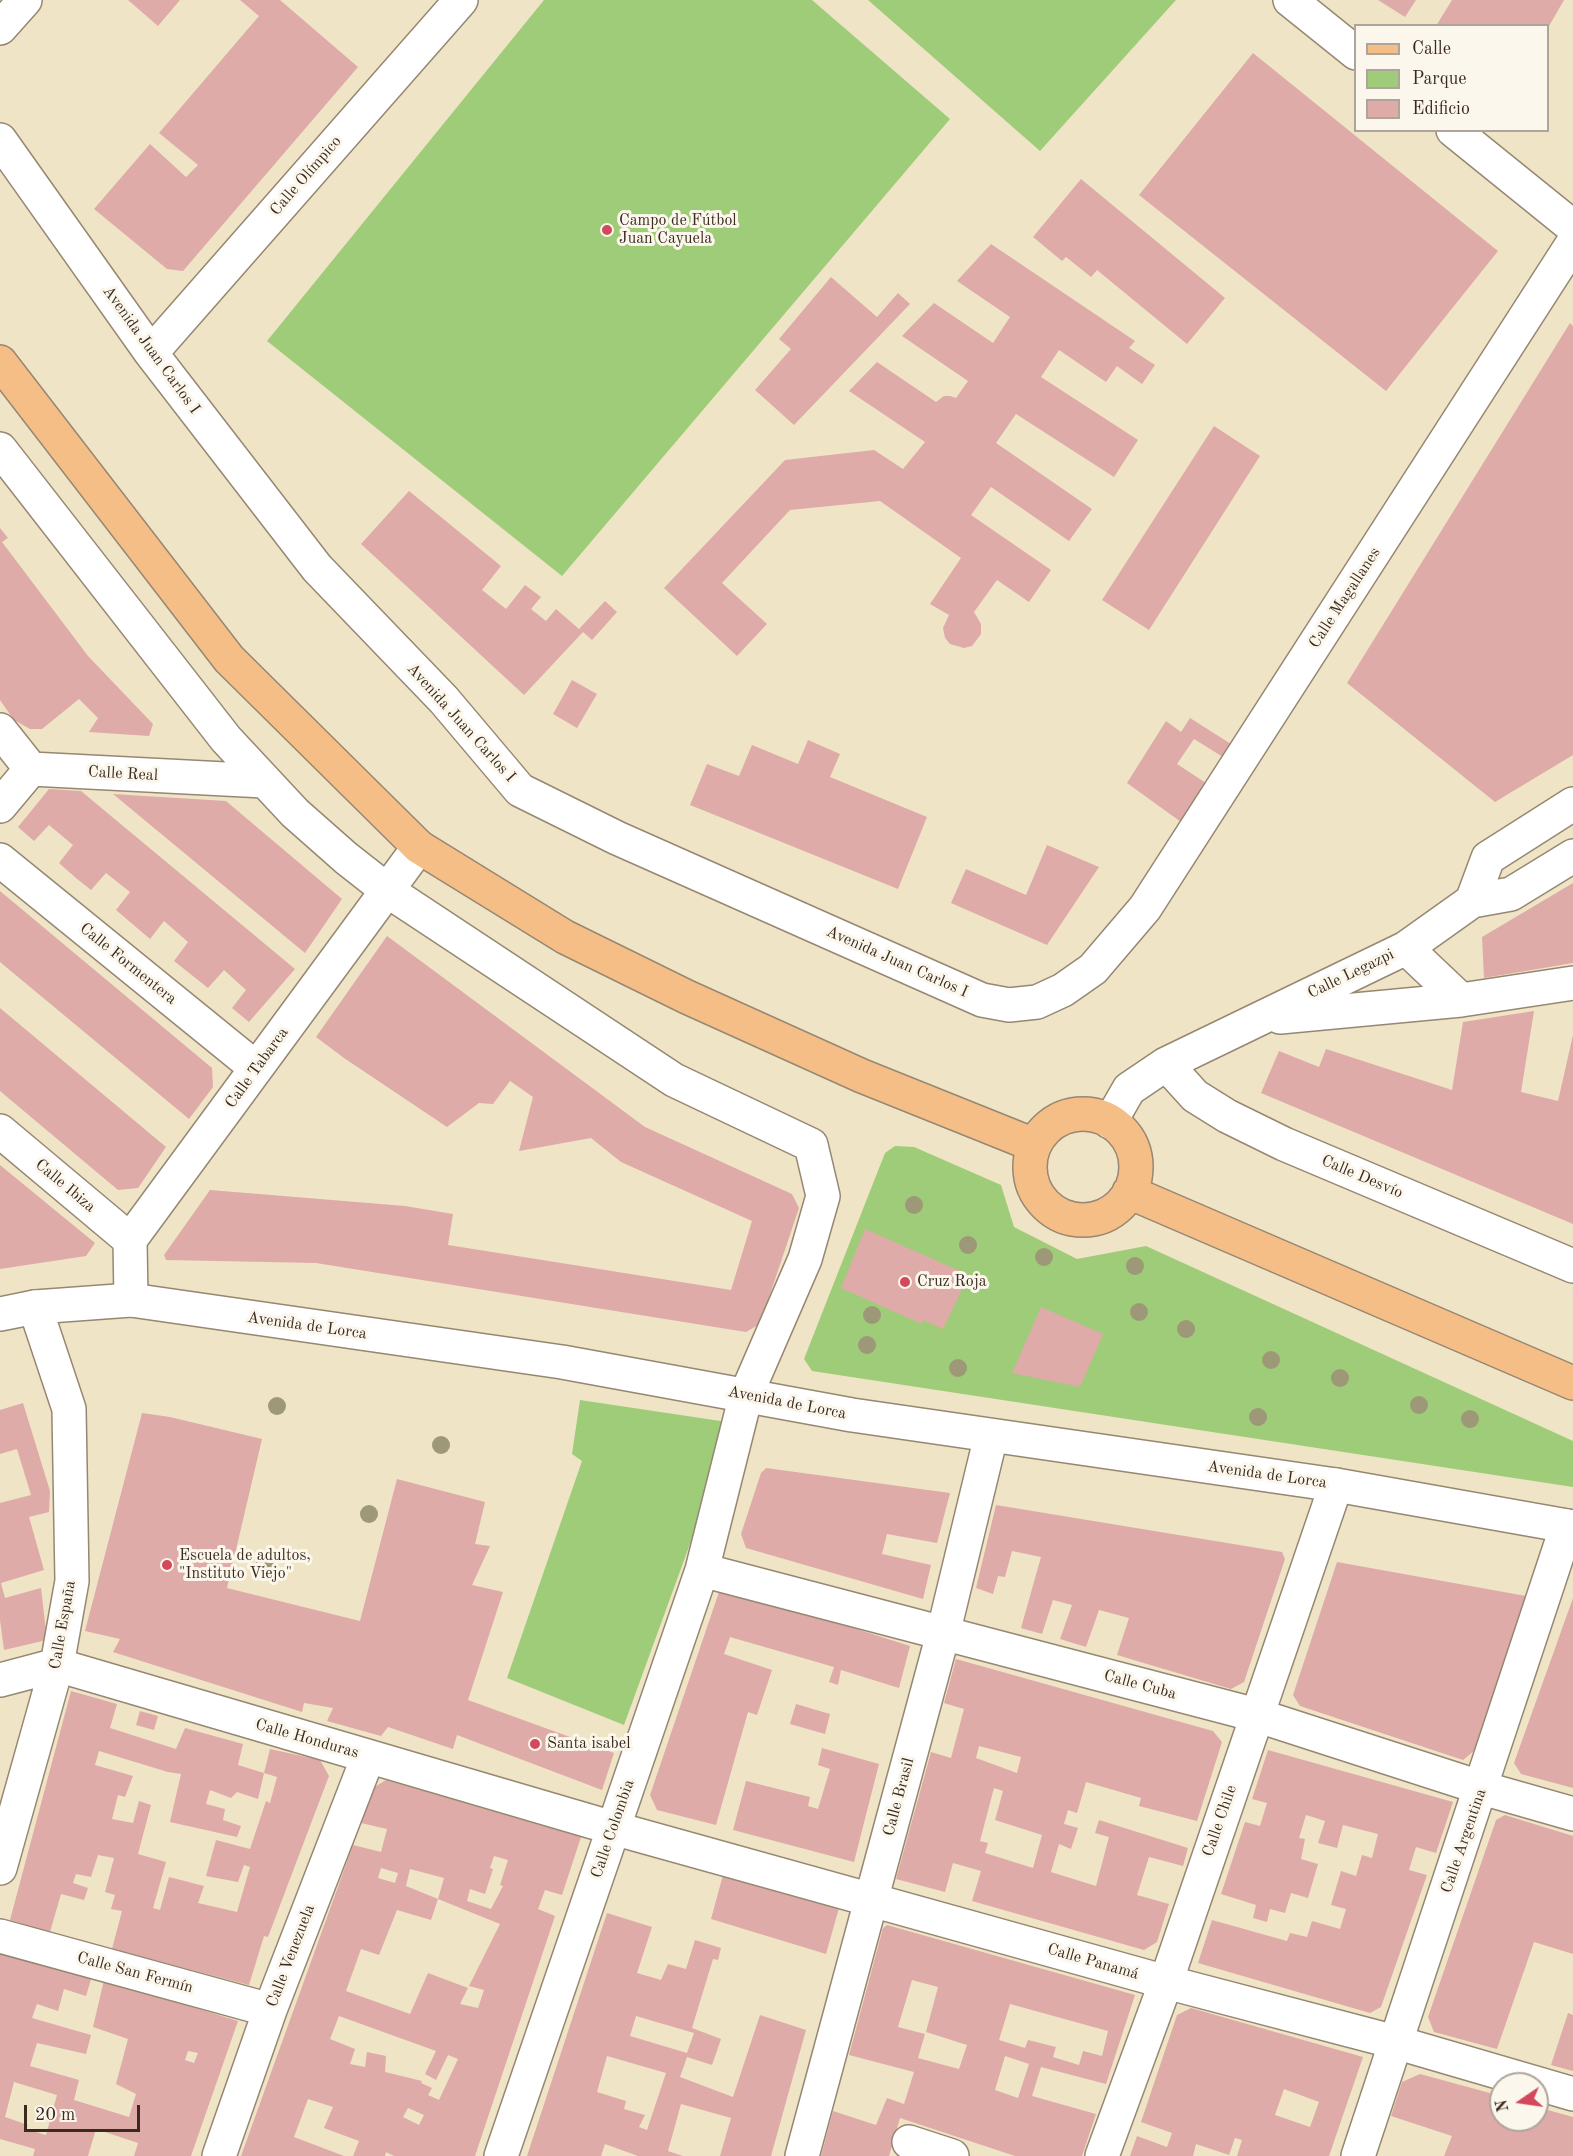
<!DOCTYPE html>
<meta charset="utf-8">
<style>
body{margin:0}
#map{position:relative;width:1573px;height:2156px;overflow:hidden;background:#f0e4c6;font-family:"Old Standard TT",serif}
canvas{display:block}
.legend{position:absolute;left:1354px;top:24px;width:195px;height:108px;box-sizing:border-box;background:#fbf7ec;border:2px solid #aea59a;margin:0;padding:8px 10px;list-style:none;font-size:18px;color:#3b2a1e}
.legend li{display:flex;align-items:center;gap:12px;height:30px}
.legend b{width:30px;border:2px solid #aea59a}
.north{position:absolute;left:1489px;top:2072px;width:60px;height:60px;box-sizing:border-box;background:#fbf7ec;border:2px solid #aea59a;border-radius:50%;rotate:257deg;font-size:16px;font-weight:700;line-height:24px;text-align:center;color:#3b2a1e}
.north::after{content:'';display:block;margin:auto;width:21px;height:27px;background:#d1495b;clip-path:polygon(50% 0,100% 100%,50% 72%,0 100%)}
.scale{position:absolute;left:24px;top:2105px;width:116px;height:27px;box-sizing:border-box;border:3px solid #3b2a1e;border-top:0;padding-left:8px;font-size:18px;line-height:21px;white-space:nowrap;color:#3b2a1e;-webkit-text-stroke:4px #fbf7ec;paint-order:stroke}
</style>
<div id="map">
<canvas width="1573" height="2156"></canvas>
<ul class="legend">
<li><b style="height:8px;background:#f6be87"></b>Calle</li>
<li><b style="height:16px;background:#9fcc79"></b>Parque</li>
<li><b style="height:16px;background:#deaba8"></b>Edificio</li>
</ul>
<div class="north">N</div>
<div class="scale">20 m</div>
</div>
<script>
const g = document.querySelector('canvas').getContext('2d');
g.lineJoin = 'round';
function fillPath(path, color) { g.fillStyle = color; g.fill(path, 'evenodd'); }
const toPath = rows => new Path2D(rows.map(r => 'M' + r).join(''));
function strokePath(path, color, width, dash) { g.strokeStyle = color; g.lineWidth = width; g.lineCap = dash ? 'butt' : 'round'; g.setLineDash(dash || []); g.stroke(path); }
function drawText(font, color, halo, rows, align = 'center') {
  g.font = font + ' "Old Standard TT",serif'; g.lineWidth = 6; g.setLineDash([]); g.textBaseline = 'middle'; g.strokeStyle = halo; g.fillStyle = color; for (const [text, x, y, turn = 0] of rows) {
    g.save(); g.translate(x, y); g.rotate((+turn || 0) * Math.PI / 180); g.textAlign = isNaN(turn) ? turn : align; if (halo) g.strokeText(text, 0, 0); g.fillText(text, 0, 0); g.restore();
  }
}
fillPath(toPath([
 [544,0,812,0,950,119,562,576,267,341],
 [868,0,1176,0,1040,151],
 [895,1146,914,1147,1001,1185,1014,1227,1077,1259,1146,1246,1573,1441,1573,1487,812,1371,804,1359,885,1153],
 [580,1400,734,1423,624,1725,507,1678,582,1461,572,1454]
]), '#9fcc79');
fillPath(toPath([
 [128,0,180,0,158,26],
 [240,0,280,0,358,67,183,271,167,269,94,209,150,144,186,177,198,165,159,133,259,16],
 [1378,0,1416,0,1405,17],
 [1452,0,1564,0,1549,26,1436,26],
 [1253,53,1498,251,1386,391,1139,195],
 [1081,179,1225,298,1187,344,1097,270,1091,277,1066,257,1062,261,1033,237],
 [991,244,1135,341,1129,348,1155,365,1142,384,1117,366,1106,382,1059,350,1041,377,1138,440,1114,477,1016,414,996,443,1092,509,1069,541,991,487,971,515,1051,570,1029,602,997,580,974,612,981,624,981,634,972,646,964,648,950,644,945,638,943,628,949,615,930,604,961,558,880,501,790,510,722,583,767,624,737,656,664,588,785,460,874,450,903,469,925,442,849,391,877,362,936,402,944,396,950,396,956,398,968,381,902,336,934,303,993,343,1010,317,957,281],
 [831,277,877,317,898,293,910,304,794,425,755,390,791,349,779,339],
 [1570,323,1573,326,1573,755,1495,802,1347,683],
 [1214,426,1260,456,1149,630,1102,600],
 [409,491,501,566,482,590,506,609,525,585,541,597,531,609,546,621,556,609,579,629,605,601,617,612,592,640,583,632,524,695,361,544],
 [0,528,8,538,2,542,88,656,153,724,149,736,89,732,98,718,79,699,42,729,30,729,14,720,11,716,0,700],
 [572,680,597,694,577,728,553,714],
 [1190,718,1231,744,1223,757,1194,739,1177,764,1206,783,1181,822,1127,783,1166,721,1181,732],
 [808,740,840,754,830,777,927,817,898,889,690,805,707,764,739,776,752,745,798,764],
 [49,789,81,791,295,969,249,1022,232,1008,246,990,224,970,208,988,174,961,188,942,164,921,150,939,116,910,130,892,106,873,91,890,76,878,59,863,73,845,49,825,34,841,18,827],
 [113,794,226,801,342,899,305,953],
 [1047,845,1099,867,1047,945,951,903,966,869,1026,895],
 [1573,883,1573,963,1484,978,1482,937],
 [0,891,212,1068,213,1087,189,1119,0,962],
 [387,936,645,1127,792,1194,799,1208,760,1324,746,1332,316,1263,166,1260,164,1255,210,1190,405,1206,453,1214,448,1245,731,1290,752,1221,621,1162,591,1138,519,1151,533,1097,510,1081,493,1104,479,1103,447,1127,344,1058,316,1037],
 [0,1008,166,1147,138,1188,118,1190,0,1091],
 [1534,1011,1521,1092,1558,1101,1573,1035,1573,1224,1261,1093,1279,1051,1319,1067,1326,1049,1452,1090,1463,1022],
 [0,1165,95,1243,86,1256,0,1269],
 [865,1229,969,1275,943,1329,923,1320,922,1324,841,1288],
 [1041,1307,1103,1334,1080,1387,1012,1373],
 [23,1403,50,1491,49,1512,29,1517,44,1570,1,1583,5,1598,41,1588,47,1640,4,1650,0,1620,0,1503,31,1495,17,1449,0,1454,0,1410],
 [142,1413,170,1417,262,1439,227,1588,360,1621,397,1479,485,1502,475,1544,490,1546,472,1585,503,1592,468,1700,614,1753,602,1790,457,1735,453,1749,388,1727,381,1736,327,1721,333,1708,304,1703,302,1712,113,1652,120,1639,85,1631],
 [766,1468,950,1493,937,1543,887,1534,882,1554,931,1565,923,1599,746,1548,741,1534,761,1473],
 [996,1505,1282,1552,1285,1559,1244,1682,1231,1689,1117,1655,1129,1618,1099,1610,1086,1647,1060,1639,1072,1605,1053,1600,1042,1634,1021,1628,1041,1557,1012,1551,1005,1577,998,1576,993,1594,976,1588],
 [1337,1562,1526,1596,1474,1751,1463,1760,1300,1706,1293,1695],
 [721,1586,910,1646,899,1688,841,1670,838,1685,829,1682,834,1667,730,1637,724,1654,772,1670,757,1715,748,1712,716,1825,657,1810,650,1795],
 [1573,1598,1573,1788,1521,1774,1514,1763],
 [956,1659,1213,1731,1222,1742,1197,1821,1139,1806,1141,1798,1086,1782,1077,1813,1068,1810,1064,1824,1078,1828,1071,1849,1059,1844,1051,1872,1096,1886,1109,1837,1095,1833,1099,1820,1188,1848,1183,1866,1149,1857,1137,1895,1169,1904,1157,1942,1144,1950,972,1901,981,1871,953,1863,945,1892,896,1879,931,1752,951,1758,964,1709,944,1703],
 [979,1746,1021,1757,1017,1773,976,1758],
 [994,1788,1003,1791,995,1820,1042,1835,1033,1868,985,1853,988,1843,980,1841],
 [71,1691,117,1704,110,1728,176,1749,185,1728,243,1744,238,1765,264,1773,270,1749,320,1760,329,1776,268,1937,264,1936,249,1985,112,1949,122,1911,111,1909,115,1895,105,1892,114,1858,98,1855,91,1877,76,1874,73,1883,88,1888,84,1900,61,1894,50,1932,10,1920],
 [99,1751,168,1772,181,1774,170,1822,237,1837,241,1826,223,1820,225,1809,206,1804,210,1790,231,1798,237,1792,258,1799,264,1773,277,1777,270,1803,266,1801,250,1849,216,1840,206,1876,238,1882,244,1865,250,1867,237,1912,198,1903,204,1886,169,1877,160,1910,153,1908,166,1862,138,1854,151,1805,139,1801,133,1823,112,1819,118,1795,125,1797,133,1776,95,1765],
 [796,1704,830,1714,825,1734,790,1724],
 [140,1711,158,1716,154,1730,136,1725],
 [822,1748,879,1764,854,1862,733,1830,746,1781,810,1797,808,1806,818,1809,830,1769,818,1765],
 [1268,1750,1453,1802,1436,1853,1416,1847,1409,1870,1427,1875,1381,2007,1370,2013,1198,1963,1212,1920,1287,1941,1290,1933,1307,1937,1312,1921,1340,1929,1346,1909,1331,1905,1341,1871,1356,1876,1362,1855,1372,1858,1378,1834,1343,1825,1337,1848,1318,1843,1325,1821,1306,1815,1299,1838,1305,1839,1301,1859,1318,1864,1308,1898,1291,1893,1285,1913,1270,1909,1267,1922,1253,1918,1256,1905,1221,1894,1245,1822,1260,1826,1267,1803,1252,1799],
 [386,1780,581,1837,562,1895,545,1890,538,1909,555,1916,475,2156,394,2156,386,2152,385,2156,353,2156,359,2141,324,2128,333,2107,308,2099,294,2137,344,2156,241,2156,353,1845,381,1852,387,1829,361,1823,373,1788],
 [494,1856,508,1860,500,1885,503,1886,491,1909,467,1901,470,1889,485,1894,493,1869,490,1868],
 [381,1868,398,1873,395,1883,378,1878],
 [410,1869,444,1878,438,1899,406,1886],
 [438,1899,500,1924,469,1986,484,1990,478,2008,460,2004,468,1988,428,1973,410,2014,346,1991,361,1949,379,1955,397,1910,431,1920],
 [339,2016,436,2051,425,2074,436,2080,448,2055,458,2059,439,2100,428,2095,432,2088,421,2083,422,2081,385,2072,386,2056,367,2052,365,2067,350,2064,355,2049,330,2039],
 [408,2108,424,2115,419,2125,403,2117],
 [1505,1815,1573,1836,1573,1954,1534,1942,1497,2049,1434,2032,1428,2017,1496,1820],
 [723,1875,839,1908,826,1954,711,1919],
 [607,1913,652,1927,637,1973,661,1980,668,1964,686,1969,695,1940,721,1948,718,1960,713,1959,692,2028,721,2039,712,2065,687,2057,680,2077,733,2097,760,2015,806,2030,771,2156,720,2156,731,2118,681,2104,668,2151,683,2156,638,2156,605,2144,601,2156,527,2156],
 [636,2016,694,2033,687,2053,630,2036],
 [607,2056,666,2073,647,2130,639,2127,645,2115,624,2109,626,2101,597,2092],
 [887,1925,1135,1995,1106,2084,1041,2067,1032,2096,1096,2114,1082,2156,1015,2156,900,2118,889,2156,821,2156,833,2111,876,2125,887,2098,904,2104,914,2072,849,2055,883,1928],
 [912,1980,938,1987,926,2032,967,2045,959,2069,918,2058,925,2034,898,2027],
 [1010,2004,1108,2031,1102,2056,1083,2051,1079,2065,1053,2057,1056,2047,1028,2040,1025,2048,999,2040],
 [1005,2056,1029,2064,1018,2098,995,2090],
 [0,1952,92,1976,86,1996,64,1989,58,2011,37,2004,32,2018,91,2035,86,2054,37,2043,30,2066,79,2080,74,2100,129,2117,136,2094,116,2084,128,2039,93,2027,104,1980,238,2021,191,2156,134,2156,138,2143,96,2129,88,2156,33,2156,35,2149,0,2139],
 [188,2051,198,2053,194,2063,185,2060],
 [14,2082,57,2095,46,2135,26,2129,28,2125,5,2117],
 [1191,2008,1363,2057,1329,2156,1237,2156,1242,2140,1235,2138,1229,2155,1196,2144,1193,2156,1130,2156,1137,2136,1167,2147,1172,2133,1141,2122,1177,2015],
 [1284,2089,1319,2102,1310,2127,1275,2115],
 [1568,2013,1573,2015,1573,2071,1551,2065],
 [1420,2074,1501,2096,1501,2120,1537,2120,1537,2107,1573,2117,1573,2156,1444,2156,1452,2136,1391,2116,1402,2082]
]), '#deaba8');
const minor = toPath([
 [1290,0,1356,53],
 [0,28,25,0],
 [1453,130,1573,227],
 [0,140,151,353,317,568,444,700,520,790,617,838,982,1000,1009,1005,1037,1002,1063,990,1093,969,1145,908,1573,243],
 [151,353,461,0],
 [0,449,226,739,295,813,346,858,388,891,674,1080,811,1145,823,1196,805,1259,746,1395,702,1570,501,2156],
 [0,730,31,769,264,781],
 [0,806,31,769],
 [0,860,256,1068],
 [1472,901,1488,858,1573,804],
 [1406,948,1461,1000,1573,983],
 [1280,1017,1461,1000],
 [1166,1064,1195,1096,1227,1116,1284,1144,1573,1266],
 [1110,1122,1129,1089,1166,1064,1406,948,1472,901,1511,894,1573,856],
 [0,1131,130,1240],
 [131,1300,130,1240,419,847],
 [702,1570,1256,1715,1482,1788,1573,1814],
 [0,1680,57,1665,613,1828,1166,1982,1395,2042,1573,2094],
 [0,1868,57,1665,72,1581,69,1409,35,1307],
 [0,1936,270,2010],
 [909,2142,952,2156],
 [219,2156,270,2010,368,1757],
 [802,2156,943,1634,991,1436],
 [1102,2156,1166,1982,1336,1485],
 [1358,2156,1567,1526]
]);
const tertiary = toPath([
 [0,1314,35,1307,131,1300,562,1362,852,1415,1336,1485,1573,1527]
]);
const primary = toPath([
 [0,362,229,659,419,847,565,937,687,997,862,1076,1034,1145],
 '1030 1167a53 53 0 1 1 106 0a53 53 0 1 1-106 0Z',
 [1129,1192,1573,1383]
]);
strokePath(minor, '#968772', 36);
strokePath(tertiary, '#968772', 36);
strokePath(primary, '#968772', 36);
strokePath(minor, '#fff', 33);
strokePath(tertiary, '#fff', 33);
strokePath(primary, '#f6be87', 33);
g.fillStyle = '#9d9978';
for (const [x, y] of [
 [914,1205],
 [968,1245],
 [1044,1257],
 [1135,1266],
 [1139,1312],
 [872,1315],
 [1186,1329],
 [867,1345],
 [1271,1360],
 [958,1368],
 [1340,1378],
 [1419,1405],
 [277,1406],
 [1258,1417],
 [1470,1419],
 [441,1445],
 [369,1514],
 [265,1562]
]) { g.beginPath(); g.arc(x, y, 9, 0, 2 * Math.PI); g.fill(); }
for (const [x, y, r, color] of [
 [607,230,6,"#d1495b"],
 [905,1282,6,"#d1495b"],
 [167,1565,6,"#d1495b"],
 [535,1744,6,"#d1495b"]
]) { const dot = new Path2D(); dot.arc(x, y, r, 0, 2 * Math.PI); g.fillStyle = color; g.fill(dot); strokePath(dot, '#fbf7ec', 2); }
drawText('16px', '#3b2a1e', '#fbf7ec', [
 ["Calle Olímpico",306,176,-49],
 ["Avenida Juan Carlos I",151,350,54],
 ["Calle Magallanes",1345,598,-57],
 ["Avenida Juan Carlos I",461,723,48],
 ["Calle Real",123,774,3],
 ["Avenida Juan Carlos I",897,962,24],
 ["Calle Formentera",128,964,39],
 ["Calle Legazpi",1351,974,-26],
 ["Calle Tabarca",257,1068,-54],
 ["Calle Desvío",1362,1177,23],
 ["Calle Ibiza",65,1186,40],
 ["Avenida de Lorca",307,1326,8],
 ["Avenida de Lorca",787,1403,11],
 ["Avenida de Lorca",1267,1475,8],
 ["Calle España",63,1625,-80],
 ["Calle Cuba",1140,1685,15],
 ["Calle Honduras",307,1739,16],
 ["Calle Brasil",899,1797,-75],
 ["Calle Chile",1220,1821,-71],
 ["Calle Colombia",613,1829,-71],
 ["Calle Argentina",1464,1841,-71],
 ["Calle Venezuela",291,1956,-69],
 ["Calle Panamá",1093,1962,16],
 ["Calle San Fermín",135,1973,15]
]);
drawText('16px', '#3b2a1e', '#fbf7ec', [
 ["Campo de Fútbol",619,221],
 ["Juan Cayuela",619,239],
 ["Cruz Roja",917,1282],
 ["Escuela de adultos,",179,1556],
 ["\"Instituto Viejo\"",179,1574],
 ["Santa isabel",547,1744]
], 'left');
</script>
